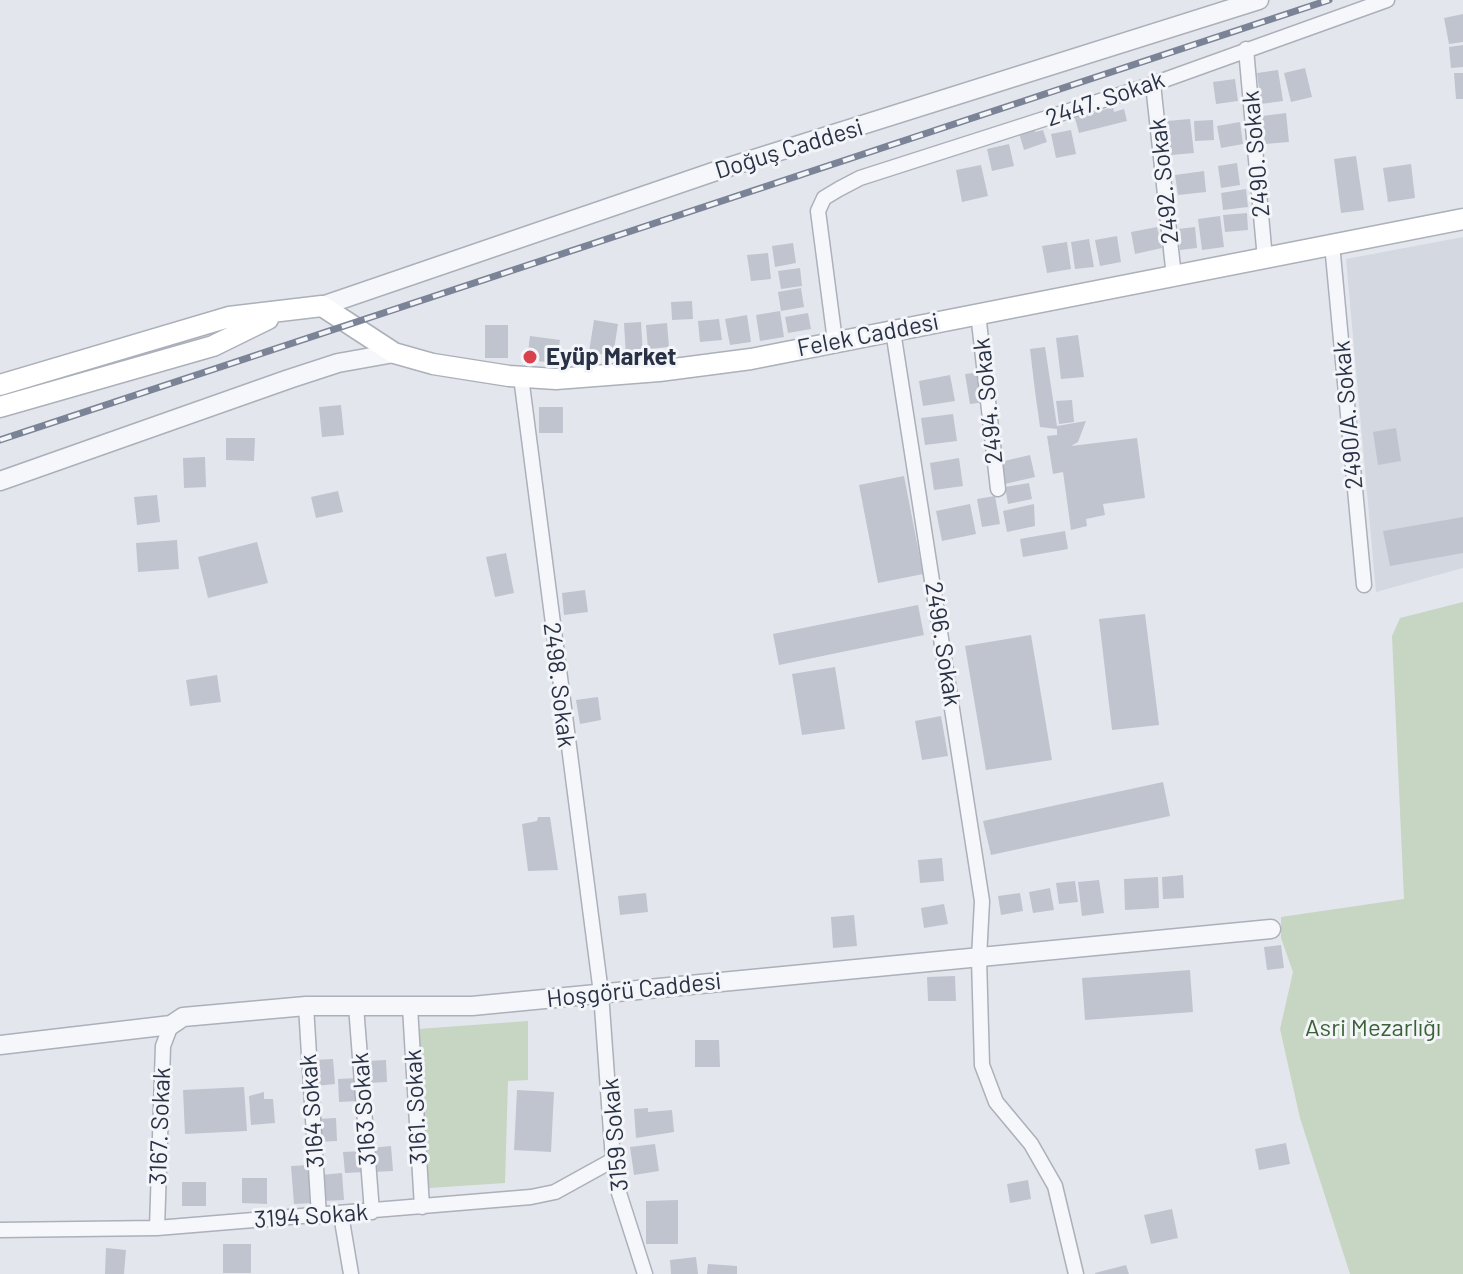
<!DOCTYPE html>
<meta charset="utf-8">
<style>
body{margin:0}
canvas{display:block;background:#e3e6ec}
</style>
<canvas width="1463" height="1274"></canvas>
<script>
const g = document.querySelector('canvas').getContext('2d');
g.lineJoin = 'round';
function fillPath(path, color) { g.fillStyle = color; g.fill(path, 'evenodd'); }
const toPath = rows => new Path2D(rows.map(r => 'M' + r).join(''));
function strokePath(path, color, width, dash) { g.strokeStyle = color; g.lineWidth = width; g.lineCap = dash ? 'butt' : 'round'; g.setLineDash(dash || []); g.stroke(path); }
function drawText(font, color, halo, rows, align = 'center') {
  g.font = font + ' Barlow,sans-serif'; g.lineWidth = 6; g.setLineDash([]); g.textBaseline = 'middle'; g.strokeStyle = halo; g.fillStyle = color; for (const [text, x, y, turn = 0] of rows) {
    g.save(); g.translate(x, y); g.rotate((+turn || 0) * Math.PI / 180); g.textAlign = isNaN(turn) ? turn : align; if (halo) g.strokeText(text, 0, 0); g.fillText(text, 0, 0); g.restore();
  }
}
fillPath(toPath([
 [1463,237,1463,568,1376,592,1346,259]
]), '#d4d8e1');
fillPath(toPath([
 [1463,602,1463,1274,1350,1274,1300,1118,1280,1029,1293,972,1281,938,1281,917,1404,899,1392,636,1400,618],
 [528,1021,528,1080,508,1081,505,1183,429,1188,418,1029]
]), '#c7d6c3');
fillPath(toPath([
 [1463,14,1463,42,1449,44,1444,18],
 [1463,45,1463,67,1451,68,1449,47],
 [1305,68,1312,97,1291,102,1284,73],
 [1278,70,1283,101,1261,104,1257,73],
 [1454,73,1463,73,1463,99,1456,99],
 [1235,79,1238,101,1216,104,1213,82],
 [1113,107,1114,112,1124,109,1127,121,1079,133,1075,118],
 [1286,113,1289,142,1265,144,1262,116],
 [1190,119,1194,153,1171,155,1167,121],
 [1213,120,1214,140,1195,141,1194,121],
 [1240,122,1243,144,1221,148,1217,126],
 [1034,128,1035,132,1043,130,1047,142,1024,150,1019,133],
 [1071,130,1076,154,1056,158,1051,134],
 [1009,144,1014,166,992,171,987,149],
 [1356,156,1364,210,1341,213,1334,159],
 [1237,163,1240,185,1221,188,1218,166],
 [1411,164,1415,198,1388,202,1383,168],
 [981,165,988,196,962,202,956,170],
 [1204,171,1206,192,1178,195,1175,175],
 [1246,189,1248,207,1223,210,1221,193],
 [1247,213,1248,230,1225,232,1223,215],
 [1220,216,1224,247,1202,250,1198,219],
 [1157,227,1162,248,1135,254,1131,232],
 [1195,227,1197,248,1180,250,1178,229],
 [1117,236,1121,262,1100,266,1095,240],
 [1089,239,1094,267,1075,269,1071,242],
 [1067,242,1071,269,1047,273,1042,246],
 [793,243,796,263,775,267,772,246],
 [768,253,771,279,751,281,747,255],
 [800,268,802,286,781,289,778,271],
 [801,288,804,307,781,311,778,292],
 [692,301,693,319,672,320,671,302],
 [780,311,784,337,760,341,756,315],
 [808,313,811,329,788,333,785,317],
 [747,315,751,342,730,345,725,319],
 [719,319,722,340,700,342,698,321],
 [594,320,618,324,613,356,589,352],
 [641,322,643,356,626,357,624,323],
 [667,323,669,347,648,349,646,325],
 [485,325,508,325,508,358,485,358],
 [1078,335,1084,377,1061,379,1056,338],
 [530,336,560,340,557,363,527,360],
 [1045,347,1057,426,1086,421,1078,442,1071,446,1137,438,1145,498,1103,504,1105,515,1086,519,1087,526,1071,530,1063,472,1053,474,1047,436,1057,435,1057,429,1040,427,1035,391,1030,349],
 [981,372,986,402,970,404,965,374],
 [950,375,955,401,923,406,919,381],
 [1072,400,1074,422,1059,424,1056,401],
 [341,405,344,435,322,437,319,407],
 [539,407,563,407,563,433,539,433],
 [953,414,957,441,925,445,921,418],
 [1396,428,1401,461,1378,465,1373,432],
 [226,438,255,438,254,461,226,460],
 [1030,455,1035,477,1005,484,1000,462],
 [205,457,206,487,184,488,183,458],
 [959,458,963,486,934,490,930,463],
 [904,476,923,574,878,583,859,485],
 [1029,483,1032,499,1008,504,1005,487],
 [338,491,343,512,316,518,311,497],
 [157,495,160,522,137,525,134,497],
 [995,496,1000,524,982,527,977,499],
 [970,504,976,534,942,541,936,511],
 [1034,504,1035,526,1007,532,1003,511],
 [1463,517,1463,553,1390,566,1383,531],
 [1065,531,1068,549,1023,557,1020,539],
 [177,540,179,569,138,572,136,543],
 [257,542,268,583,208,598,198,557],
 [506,553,514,593,495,597,486,557],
 [585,590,588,612,564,615,562,593],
 [918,605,924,635,779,665,773,634],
 [1145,614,1159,725,1112,730,1099,619],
 [1031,635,1052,760,986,770,965,646],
 [835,667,845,729,802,735,792,674],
 [217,675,221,702,190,706,186,680],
 [598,697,601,720,580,724,576,700],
 [941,716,948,756,922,760,915,721],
 [1163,782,1170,816,991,855,983,821],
 [538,817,550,817,558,870,528,871,522,824,537,821],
 [942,858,944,881,920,883,918,860],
 [1183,875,1184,898,1163,899,1162,877],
 [1158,877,1159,908,1125,910,1124,879],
 [1099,880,1104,913,1082,916,1078,882],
 [1075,881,1078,902,1059,904,1056,883],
 [1050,888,1054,910,1033,913,1029,892],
 [646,893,648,912,620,915,618,896],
 [1020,893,1023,911,1001,915,998,896],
 [944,904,948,924,924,928,921,908],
 [854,915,857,946,833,948,831,917],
 [1281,945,1284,968,1267,970,1264,947],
 [1190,970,1193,1012,1085,1020,1082,978],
 [955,976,956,1001,928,1001,927,977],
 [695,1040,719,1040,720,1067,695,1067],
 [333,1059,335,1084,316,1086,314,1060],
 [386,1060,387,1082,368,1083,367,1061],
 [358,1078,359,1101,339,1102,338,1079],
 [244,1087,247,1131,185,1134,183,1090],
 [517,1090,554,1092,551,1152,514,1150],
 [264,1092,264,1099,273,1099,275,1123,251,1125,249,1096],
 [648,1108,648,1112,672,1110,674,1132,636,1138,634,1109],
 [336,1118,337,1141,317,1142,316,1119],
 [1286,1143,1290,1164,1259,1170,1255,1149],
 [655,1144,659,1171,634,1175,630,1147],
 [391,1146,393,1171,373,1172,371,1148],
 [362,1151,364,1172,345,1173,343,1152],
 [310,1165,312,1203,294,1204,291,1166],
 [342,1173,344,1200,323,1201,320,1175],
 [242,1178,267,1178,267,1204,242,1203],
 [1028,1180,1031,1199,1010,1203,1007,1184],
 [182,1182,206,1182,206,1206,182,1206],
 [678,1200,678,1244,646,1244,646,1201],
 [1172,1209,1178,1238,1151,1244,1144,1215],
 [223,1244,251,1244,251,1273,223,1273],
 [106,1248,126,1250,124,1274,105,1274],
 [696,1257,698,1274,671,1274,670,1260],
 [708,1264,737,1266,737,1274,707,1274],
 [1126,1265,1129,1274,1095,1274,1095,1273]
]), '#c0c4cf');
const minor = toPath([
 [1246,49,1265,259],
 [1153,84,1174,277],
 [1332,244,1364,585],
 [978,313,998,489],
 [893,331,982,901,979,958,982,1065,996,1102,1031,1144,1055,1186,1076,1274],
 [835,341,818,211,824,198,839,189,860,178,1153,84,1387,0],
 [521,377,601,993,613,1160,619,1193,645,1274],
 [306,1006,319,1216],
 [356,1006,372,1212],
 [410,1007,422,1207],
 [341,1215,351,1274],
 [157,1228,163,1046,171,1025],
 [0,1230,157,1228,531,1197,555,1192,613,1160]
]);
const tertiary = toPath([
 [322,306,716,171,1259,0],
 [0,481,289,379,338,363,394,353],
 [0,1045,171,1025,183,1017,306,1006,472,1006,1271,929]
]);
const secondary = toPath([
 [0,385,229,317,322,306,394,353,433,364,509,376,556,379,659,371,751,359,1463,219],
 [0,407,213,346,268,319]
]);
strokePath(minor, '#abb0ba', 17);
strokePath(tertiary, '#abb0ba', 21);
strokePath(secondary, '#abb0ba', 23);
strokePath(minor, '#f6f7fa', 14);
strokePath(tertiary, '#f6f7fa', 18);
strokePath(secondary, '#fff', 20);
const rail = toPath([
 [0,440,1329,0]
]);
strokePath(rail, '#7b8396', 7);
strokePath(rail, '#f3f5f9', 4, [12]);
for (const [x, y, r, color] of [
 [530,357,8,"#d7424d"]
]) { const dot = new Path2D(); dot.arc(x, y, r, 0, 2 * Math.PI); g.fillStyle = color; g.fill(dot); strokePath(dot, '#f3f5f9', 3); }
drawText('24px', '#293145', '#f3f5f9', [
 ["2447. Sokak",1105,99,-19],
 ["Doğuş Caddesi",789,149,-17],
 ["2490. Sokak",1256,154,-95],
 ["2492. Sokak",1164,181,-96],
 ["Felek Caddesi",868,335,-11],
 ["2494. Sokak",988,401,-96],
 ["2490/A. Sokak",1348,415,-95],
 ["2496. Sokak",943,644,81],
 ["2498. Sokak",559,685,83],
 ["Hoşgörü Caddesi",634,990,-6],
 ["3161. Sokak",416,1107,-93],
 ["3163 Sokak",364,1109,-94],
 ["3164 Sokak",312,1111,-94],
 ["3167. Sokak",160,1126,-88],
 ["3159 Sokak",615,1135,-95],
 ["3194 Sokak",311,1216,-4]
]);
drawText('bold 24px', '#293145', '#f3f5f9', [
 ["Eyüp Market",546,357]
], 'left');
drawText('24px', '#3b6236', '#f3f5f9', [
 ["Asri Mezarlığı",1373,1028]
]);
</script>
